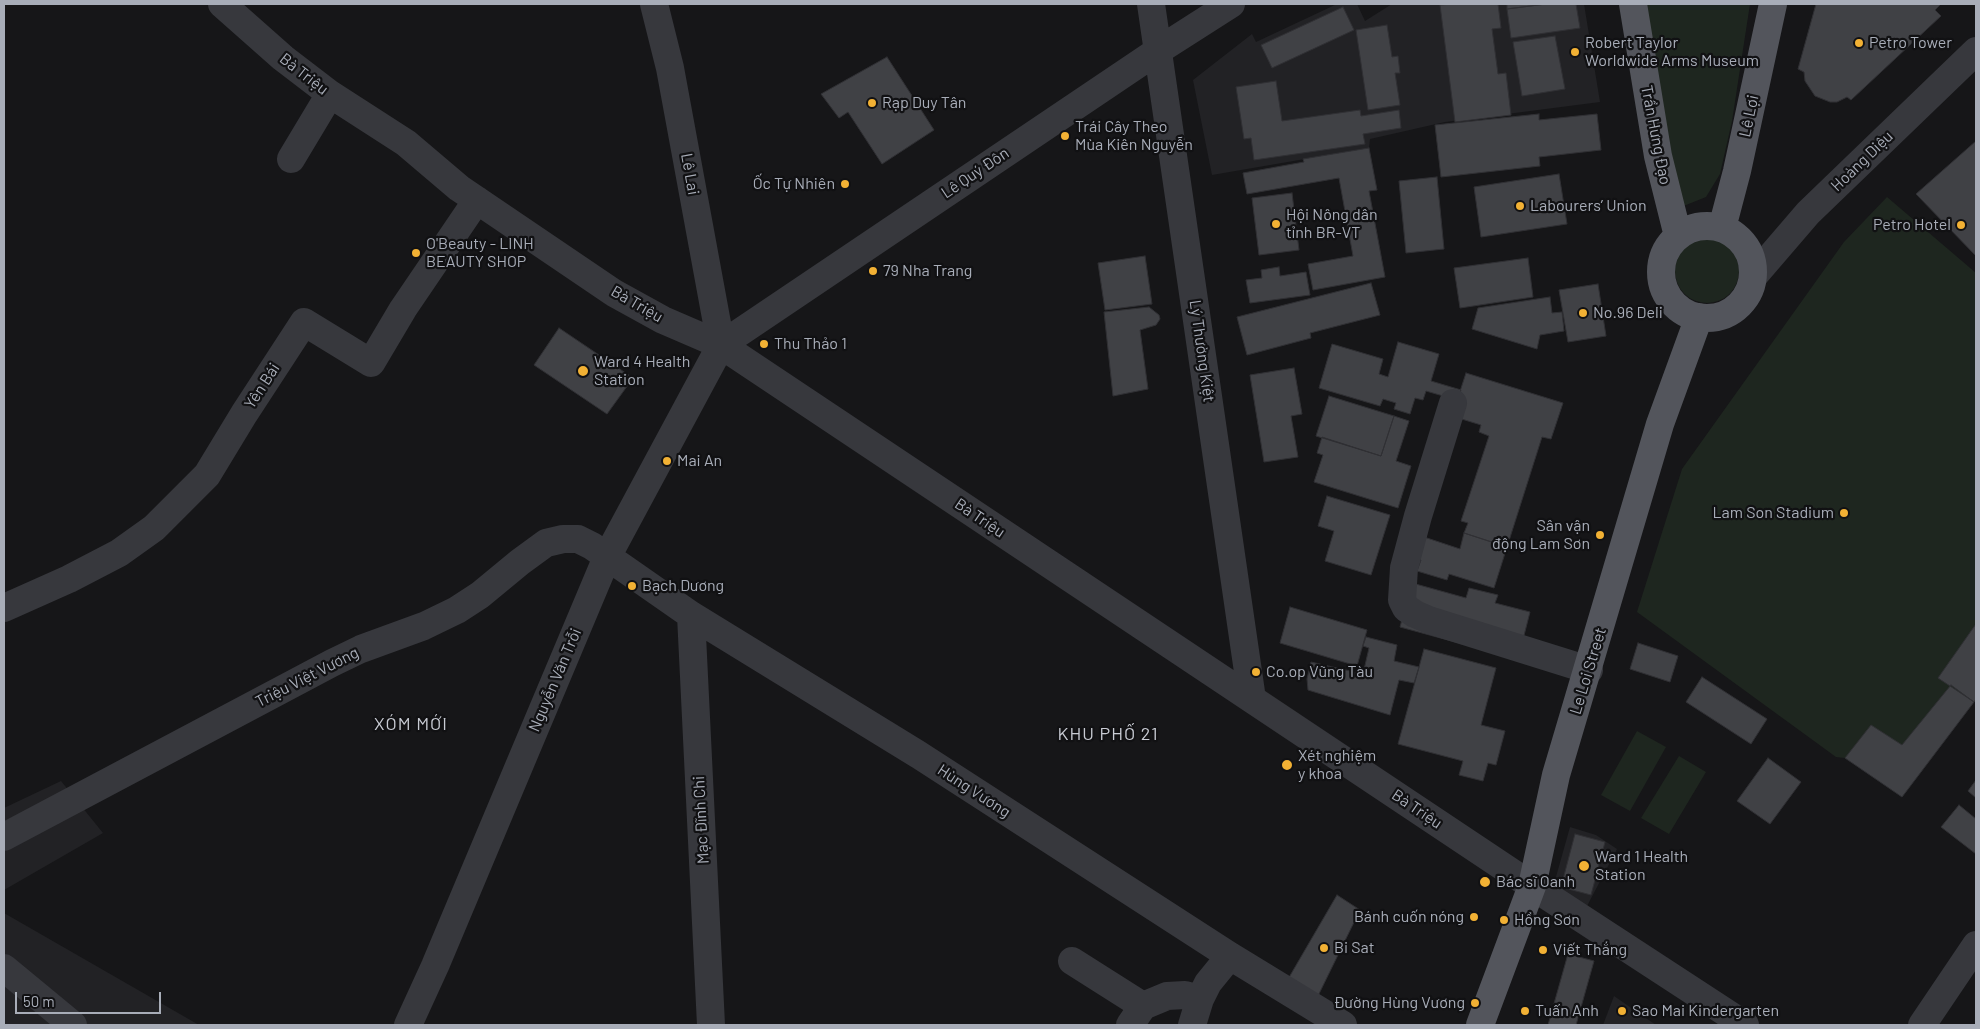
<!DOCTYPE html>
<meta charset="utf-8">
<style>
body{margin:0}
#map{position:relative;width:1980px;height:1029px;overflow:hidden;background:#161618;font-family:Barlow,sans-serif}
canvas{display:block}
.frame{position:absolute;inset:0;border:5px solid #a8adb8;pointer-events:none}
.scale{position:absolute;left:15px;top:992px;width:146px;height:22px;box-sizing:border-box;border:2px solid #a8adb8;border-top:0;padding-left:6px;font-size:15px;line-height:18px;white-space:nowrap;color:#a8adb8;-webkit-text-stroke:4px #111113;paint-order:stroke}
</style>
<div id="map">
<canvas width="1980" height="1029"></canvas>
<div class="frame"></div>
<div class="scale">50 m</div>
</div>
<script>
const g = document.querySelector('canvas').getContext('2d');
g.lineJoin = 'round';
function fillPath(path, color) { g.fillStyle = color; g.fill(path, 'evenodd'); }
const toPath = rows => new Path2D(rows.map(r => 'M' + r).join(''));
function strokePath(path, color, width, dash) { g.strokeStyle = color; g.lineWidth = width; g.lineCap = dash ? 'butt' : 'round'; g.setLineDash(dash || []); g.stroke(path); }
function drawText(font, color, halo, rows, align = 'center') {
  g.font = font + ' Barlow,sans-serif'; g.lineWidth = 4.5; g.setLineDash([]); g.textBaseline = 'middle'; g.strokeStyle = halo; g.fillStyle = color; for (const [text, x, y, turn = 0] of rows) {
    g.save(); g.translate(x, y); g.rotate((+turn || 0) * Math.PI / 180); g.textAlign = isNaN(turn) ? turn : align; if (halo) g.strokeText(text, 0, 0); g.fillText(text, 0, 0); g.restore();
  }
}
fillPath(toPath([
 [1337,4,1357,4,1365,21,1392,4,1584,4,1600,102,1445,122,1370,139,1369,148,1212,175,1193,80,1252,34,1256,42],
 [61,781,103,833,4,890,4,808],
 [1570,827,1596,835,1617,849,1586,908,1559,892,1554,884],
 [4,913,199,1025,4,1025],
 [1614,996,1656,1025,1603,1025]
]), '#222225');
fillPath(toPath([
 [1641,4,1750,4,1732,121,1720,174,1706,197,1686,205,1679,205],
 [1887,197,1976,273,1976,699,1902,797,1845,758,1836,757,1637,612,1682,469,1844,242],
 '1675 271a32 32 0 1 1 64 0a32 32 0 1 1-64 0Z',
 [1637,731,1666,747,1630,811,1601,795],
 [1679,756,1706,772,1669,834,1641,818]
]), '#1e261f');
const building = toPath([
 [1452,4,1498,4,1501,28,1492,29,1498,74,1506,73,1511,115,1455,122,1440,5,1452,4],
 [1507,4,1546,4,1507,9,1507,4],
 [1546,4,1576,4,1580,28,1511,38,1507,9,1546,4],
 [1816,4,1941,4,1935,10,1941,16,1851,100,1847,97,1837,102,1830,102,1815,96,1805,81,1804,72,1798,69,1816,4],
 [1343,7,1354,30,1272,68,1261,45,1343,7],
 [1387,25,1392,57,1398,56,1400,73,1395,73,1400,105,1368,110,1356,30,1387,25],
 [1555,36,1565,89,1522,96,1513,42,1555,36],
 [887,57,934,130,882,164,848,112,839,118,821,94,887,57],
 [1276,81,1282,121,1360,110,1361,116,1399,110,1401,128,1363,134,1365,144,1254,160,1251,138,1244,139,1236,87,1276,81],
 [1539,114,1539,120,1597,114,1601,150,1539,157,1540,166,1441,177,1435,125,1539,114],
 [1976,141,1976,256,1916,194,1976,141],
 [1369,148,1377,190,1369,191,1385,277,1313,290,1308,264,1353,256,1339,178,1247,194,1243,173,1304,162,1303,159,1369,148],
 [1559,174,1567,224,1481,237,1474,187,1559,174],
 [1437,177,1444,249,1406,253,1399,181,1437,177],
 [1292,193,1299,250,1259,255,1252,198,1292,193],
 [1145,256,1152,304,1105,310,1098,263,1145,256],
 [1528,258,1533,297,1460,308,1454,268,1528,258],
 [1279,267,1280,276,1306,272,1310,295,1250,303,1246,280,1262,278,1261,270,1279,267],
 [1371,283,1380,315,1310,333,1311,338,1247,355,1237,317,1371,283],
 [1598,284,1606,336,1568,342,1559,290,1598,284],
 [1550,297,1552,313,1562,312,1564,331,1540,335,1537,349,1472,329,1478,308,1550,297],
 [1149,307,1159,315,1160,319,1156,325,1140,330,1148,389,1113,396,1104,312,1149,307],
 [559,328,633,378,607,414,534,365,559,328],
 [1398,342,1439,354,1431,381,1461,390,1457,400,1426,391,1423,400,1415,398,1410,414,1394,409,1396,403,1383,399,1380,406,1319,388,1332,344,1383,359,1379,374,1388,377,1398,342],
 [1294,368,1302,414,1291,416,1298,457,1264,462,1250,375,1294,368],
 [1466,373,1563,403,1551,439,1542,437,1507,547,1464,533,1468,523,1461,521,1489,436,1479,432,1481,425,1452,416,1466,373],
 [1329,396,1394,416,1381,456,1316,436,1329,396],
 [1394,416,1409,421,1396,461,1411,466,1398,508,1314,482,1323,455,1317,453,1322,437,1381,456,1394,416],
 [1327,496,1390,515,1371,575,1325,561,1334,531,1318,526,1327,496],
 [1464,533,1507,547,1494,588,1449,574,1447,580,1417,571,1421,560,1418,559,1424,537,1460,549,1464,533],
 [1412,583,1466,598,1469,588,1498,595,1495,603,1530,612,1518,659,1400,627,1412,583],
 [1290,607,1367,630,1357,666,1280,643,1290,607],
 [1976,624,1976,699,1974,702,1938,678,1976,624],
 [1366,637,1397,645,1394,661,1419,667,1414,683,1399,680,1390,715,1308,690,1307,679,1311,662,1363,674,1369,648,1363,646,1366,637],
 [1638,643,1678,656,1670,682,1630,669,1638,643],
 [1424,649,1496,668,1481,725,1505,731,1496,765,1488,763,1483,781,1459,775,1463,761,1398,744,1424,649],
 [1702,677,1767,719,1751,744,1686,702,1702,677],
 [1951,685,1974,702,1902,797,1845,758,1871,725,1902,745,1951,685],
 [1768,758,1801,782,1770,824,1737,801,1768,758],
 [1976,780,1976,798,1968,791,1976,780],
 [1959,805,1976,819,1976,854,1941,827,1959,805],
 [1575,834,1605,842,1591,895,1561,887,1575,834],
 [1337,895,1360,910,1314,1004,1284,986,1337,895],
 [1568,954,1594,961,1576,1025,1548,1025,1568,954]
]);
fillPath(building, '#404145');
strokePath(building, '#303034', 1);
strokePath(toPath([
 [222,4,283,58,330,94,406,143,459,188,614,293,663,320,721,345,1532,886,1745,1025],
 [654,4,670,68,721,345],
 [1151,4,1252,699],
 [291,159,330,94],
 [1753,277,1808,213,1976,51],
 [1453,403,1418,516,1404,568,1402,600,1406,608,1415,614,1429,620,1589,670],
 [4,608,69,579,119,553,154,528,207,475,244,414,304,322,371,363,403,309,477,200],
 [691,615,711,1025],
 [4,837,332,663,361,649,424,626,457,610,480,595,520,562,546,543,563,539,578,539,592,546,691,615,919,755,1230,956,1343,1025],
 [1072,961,1143,1006],
 [4,968,73,1025],
 [408,1025,435,966,607,557,721,345,1159,50,1231,4],
 [1130,1025,1143,1006,1167,996,1185,995,1200,999],
 [1192,1025,1200,999,1208,983,1230,956],
 [1922,1025,1976,945]
]), '#37383d', 28);
strokePath(toPath([
 [1633,4,1658,156,1678,236],
 '1661 272a46 46 0 1 1 92 0a46 46 0 1 1-92 0Z',
 [1722,228,1737,171,1773,4],
 [1480,1025,1532,886,1556,775,1660,424,1699,317]
]), '#53555c', 28);
for (const [x, y, r, color] of [
 [1859,43,5,"#f2b134"],
 [1575,52,5,"#f2b134"],
 [872,103,5,"#f2b134"],
 [1065,136,5,"#f2b134"],
 [845,184,5,"#f2b134"],
 [1520,206,5,"#f2b134"],
 [1276,224,5,"#f2b134"],
 [1961,225,5,"#f2b134"],
 [416,253,5,"#f2b134"],
 [873,271,5,"#f2b134"],
 [1583,313,5,"#f2b134"],
 [764,344,5,"#f2b134"],
 [583,371,6,"#f2b134"],
 [667,461,5,"#f2b134"],
 [1844,513,5,"#f2b134"],
 [1600,535,5,"#f2b134"],
 [632,586,5,"#f2b134"],
 [1256,672,5,"#f2b134"],
 [1287,765,6,"#f2b134"],
 [1584,866,6,"#f2b134"],
 [1485,882,6,"#f2b134"],
 [1474,917,5,"#f2b134"],
 [1504,920,5,"#f2b134"],
 [1324,948,5,"#f2b134"],
 [1543,950,5,"#f2b134"],
 [1475,1003,5,"#f2b134"],
 [1525,1011,5,"#f2b134"],
 [1622,1011,5,"#f2b134"]
]) { const dot = new Path2D(); dot.arc(x, y, r, 0, 2 * Math.PI); g.fillStyle = color; g.fill(dot); strokePath(dot, '#111113', 2); }
drawText('16px', '#a8adb8', '#111113', [
 ["Robert Taylor",1585,43],
 ["Worldwide Arms Museum",1585,61],
 ["Petro Tower",1869,43],
 ["Rạp Duy Tân",882,103],
 ["Trái Cây Theo",1075,127],
 ["Mùa Kiên Nguyễn",1075,145],
 ["Ốc Tự Nhiên",835,184,"right"],
 ["Labourers’ Union",1530,206],
 ["Hội Nông dân",1286,215],
 ["tỉnh BR-VT",1286,233],
 ["Petro Hotel",1951,225,"right"],
 ["O'Beauty - LINH",426,244],
 ["BEAUTY SHOP",426,262],
 ["79 Nha Trang",883,271],
 ["No.96 Deli",1593,313],
 ["Thu Thảo 1",774,344],
 ["Ward 4 Health",594,362],
 ["Station",594,380],
 ["Mai An",677,461],
 ["Lam Son Stadium",1834,513,"right"],
 ["Sân vận",1590,526,"right"],
 ["động Lam Sơn",1590,544,"right"],
 ["Bạch Dương",642,586],
 ["Co.op Vũng Tàu",1266,672],
 ["Xét nghiệm",1298,756],
 ["y khoa",1298,774],
 ["Ward 1 Health",1595,857],
 ["Station",1595,875],
 ["Bác sĩ Oanh",1496,882],
 ["Bánh cuốn nóng",1464,917,"right"],
 ["Hồng Sơn",1514,920],
 ["Bi Sat",1334,948],
 ["Viết Thắng",1553,950],
 ["Đường Hùng Vương",1465,1003,"right"],
 ["Tuấn Anh",1535,1011],
 ["Sao Mai Kindergarten",1632,1011]
], 'left');
drawText('16px', '#a8adb8', '#111113', [
 ["Bà Triệu",304,74,38],
 ["Lê Lợi",1749,116,-78],
 ["Trần Hưng Đạo",1656,135,79],
 ["Hoàng Diệu",1862,161,-44],
 ["Lê Quý Đôn",975,173,-34],
 ["Lê Lai",690,174,80],
 ["Bà Triệu",637,304,30],
 ["Lý Thường Kiệt",1202,351,82],
 ["Yên Bái",262,386,-57],
 ["Bà Triệu",980,518,34],
 ["Le Loi Street",1588,671,-73],
 ["Triệu Việt Vương",307,677,-27],
 ["Nguyễn Văn Trỗi",555,680,-67],
 ["Hùng Vương",974,791,33],
 ["Bà Triệu",1417,809,34],
 ["Mạc Đĩnh Chi",701,820,-93]
]);
g.letterSpacing = '1px';
drawText('18px', '#c9ccd4', '#111113', [
 ["XÓM MỚI",411,724],
 ["KHU PHỐ 21",1108,734]
]);
g.letterSpacing = '0px';
</script>
